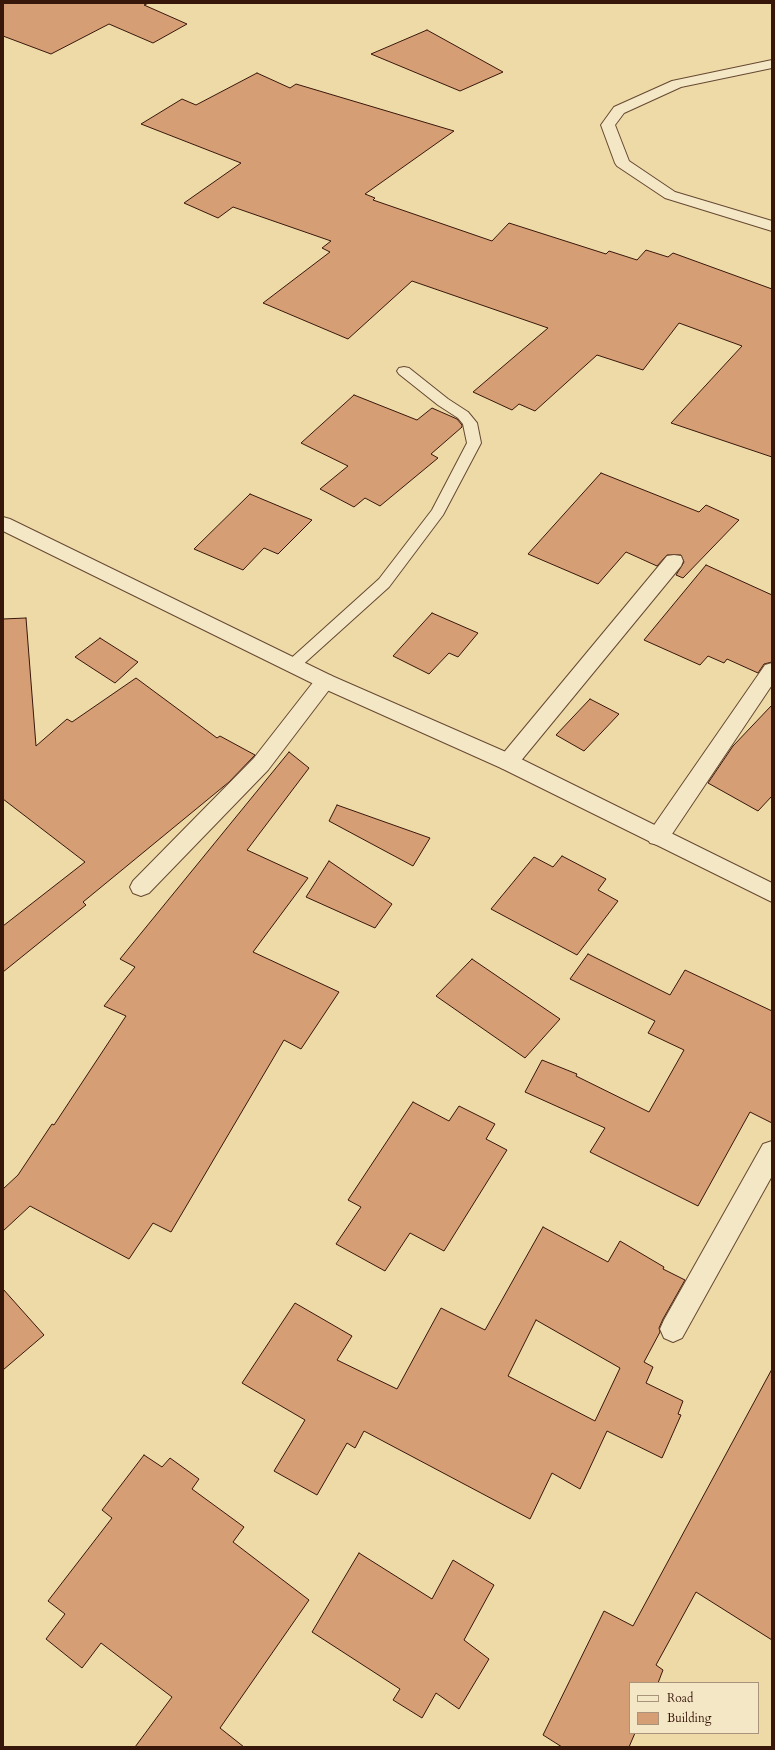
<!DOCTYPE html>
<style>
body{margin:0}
#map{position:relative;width:775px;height:1750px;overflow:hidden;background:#eedaa7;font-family:Cardo,serif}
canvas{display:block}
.frame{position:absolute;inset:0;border:4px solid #38170b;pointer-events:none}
.legend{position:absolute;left:629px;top:1682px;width:130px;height:52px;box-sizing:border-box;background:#f4e7c6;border:1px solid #a9947b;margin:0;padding:5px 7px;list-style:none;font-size:12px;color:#38170b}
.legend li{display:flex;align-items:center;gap:8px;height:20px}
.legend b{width:20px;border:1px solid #a9947b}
</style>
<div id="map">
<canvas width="775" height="1750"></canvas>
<div class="frame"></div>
<ul class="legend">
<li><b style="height:5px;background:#f4e7c6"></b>Road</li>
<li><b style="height:11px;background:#d59e74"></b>Building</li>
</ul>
</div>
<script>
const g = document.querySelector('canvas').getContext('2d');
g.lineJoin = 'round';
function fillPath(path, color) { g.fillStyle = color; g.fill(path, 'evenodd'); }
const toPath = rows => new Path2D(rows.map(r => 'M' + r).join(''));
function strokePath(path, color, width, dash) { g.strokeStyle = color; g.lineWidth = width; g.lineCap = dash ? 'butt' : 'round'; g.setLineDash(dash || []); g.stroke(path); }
const building = toPath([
 [3,3,149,3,144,5,187,24,153,43,109,24,51,54,3,36,3,3],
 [427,30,503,72,460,91,371,54,427,30],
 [257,73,290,88,296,84,454,131,365,194,375,198,373,200,492,241,509,223,606,254,609,251,637,260,646,250,668,257,673,253,772,289,772,457,671,423,742,346,679,323,643,370,597,355,535,411,519,404,512,410,473,392,548,328,412,281,348,339,263,303,330,252,322,248,331,241,233,207,218,218,184,203,241,163,141,124,182,99,196,105,257,73],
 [354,395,417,420,432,408,457,419,462,425,462,427,431,454,438,458,380,506,365,498,354,507,320,489,348,466,301,443,354,395],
 [601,473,699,512,706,505,739,520,683,578,676,575,684,562,681,555,667,555,657,566,626,552,598,584,528,554,601,473],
 [250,494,312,520,278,554,264,548,243,570,194,549,250,494],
 [706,565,772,595,772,662,764,664,758,673,727,659,724,663,708,656,700,665,644,640,706,565],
 [432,613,478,633,458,657,449,653,429,674,393,656,432,613],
 [26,618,36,746,67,719,72,722,136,678,217,738,220,736,255,755,229,782,83,902,86,905,3,972,3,926,85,862,3,799,3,619,26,618],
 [100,638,138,662,115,683,75,657,100,638],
 [590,699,619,714,584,751,556,735,590,699],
 [772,705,772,796,758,811,708,783,733,746,772,705],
 [289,752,309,768,247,850,308,878,253,952,339,992,301,1049,284,1040,171,1232,153,1223,129,1259,30,1206,3,1231,3,1189,18,1175,52,1124,54,1125,126,1016,104,1006,135,967,120,959,289,752],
 [337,805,430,838,413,866,329,821,337,805],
 [562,856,606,879,598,890,618,901,577,955,491,909,534,857,553,867,562,856],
 [329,861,392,904,375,928,306,897,329,861],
 [588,954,670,995,685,970,772,1011,772,1123,750,1112,698,1206,590,1152,605,1128,525,1092,542,1060,577,1074,576,1076,649,1112,684,1050,648,1033,655,1021,570,979,588,954],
 [472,959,560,1019,525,1058,436,996,472,959],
 [413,1102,449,1121,459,1106,495,1124,486,1139,507,1150,444,1251,410,1233,385,1271,336,1244,361,1207,348,1200,413,1102],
 [543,1227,608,1262,620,1241,664,1267,663,1269,685,1280,663,1319,659,1328,660,1332,644,1362,653,1367,646,1383,683,1401,678,1414,681,1415,662,1458,607,1431,580,1489,552,1473,530,1519,364,1431,355,1448,347,1443,317,1495,274,1471,305,1420,242,1383,295,1303,352,1336,337,1360,397,1389,441,1308,485,1330,543,1227],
 [536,1320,620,1368,595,1421,508,1376,536,1320],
 [3,1289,44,1335,3,1370,3,1289],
 [772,1369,772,1640,696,1592,656,1665,663,1670,658,1683,630,1683,630,1733,635,1733,629,1747,562,1747,543,1735,604,1611,633,1626,772,1369],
 [144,1455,162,1467,170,1458,199,1479,192,1489,244,1527,233,1542,309,1600,220,1728,244,1747,135,1747,172,1697,101,1643,82,1668,46,1639,65,1614,48,1601,112,1518,102,1510,144,1455],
 [359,1553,432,1599,453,1560,494,1585,464,1640,489,1659,459,1709,436,1693,422,1718,393,1700,400,1689,312,1632,359,1553]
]);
fillPath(building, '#d59e74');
strokePath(building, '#38170b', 1);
const service = toPath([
 [404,367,409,368,448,399,468,412,477,423,481,443,443,515,389,587,298,669,293,670,288,669,285,665,288,661,379,579,432,510,467,443,463,424,458,418,438,405,399,374,397,371,399,368,404,367]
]);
const minor = toPath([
 [772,60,772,68,681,87,624,113,615,125,629,161,675,192,772,221,772,231,665,198,617,166,615,163,601,125,614,107,672,81,772,60],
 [674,555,681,556,683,561,681,566,515,768,508,770,501,768,498,762,501,756,667,556,674,555],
 [772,663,772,685,666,843,658,845,650,843,647,837,650,831,765,665,772,663],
 [325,674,332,676,335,681,332,686,268,770,149,893,141,896,133,893,130,887,133,881,254,758,318,676,325,674],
 [772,1141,772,1176,682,1338,673,1342,664,1338,660,1329,664,1320,763,1144,772,1141]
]);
const tertiary = toPath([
 [3,517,10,519,332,676,515,756,772,883,772,902,501,768,318,686,3,531,3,517]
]);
strokePath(service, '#664832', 2);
strokePath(minor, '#664832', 2);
strokePath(tertiary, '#664832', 2);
fillPath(service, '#f4e7c6');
fillPath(minor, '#f4e7c6');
fillPath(tertiary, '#f4e7c6');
</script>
